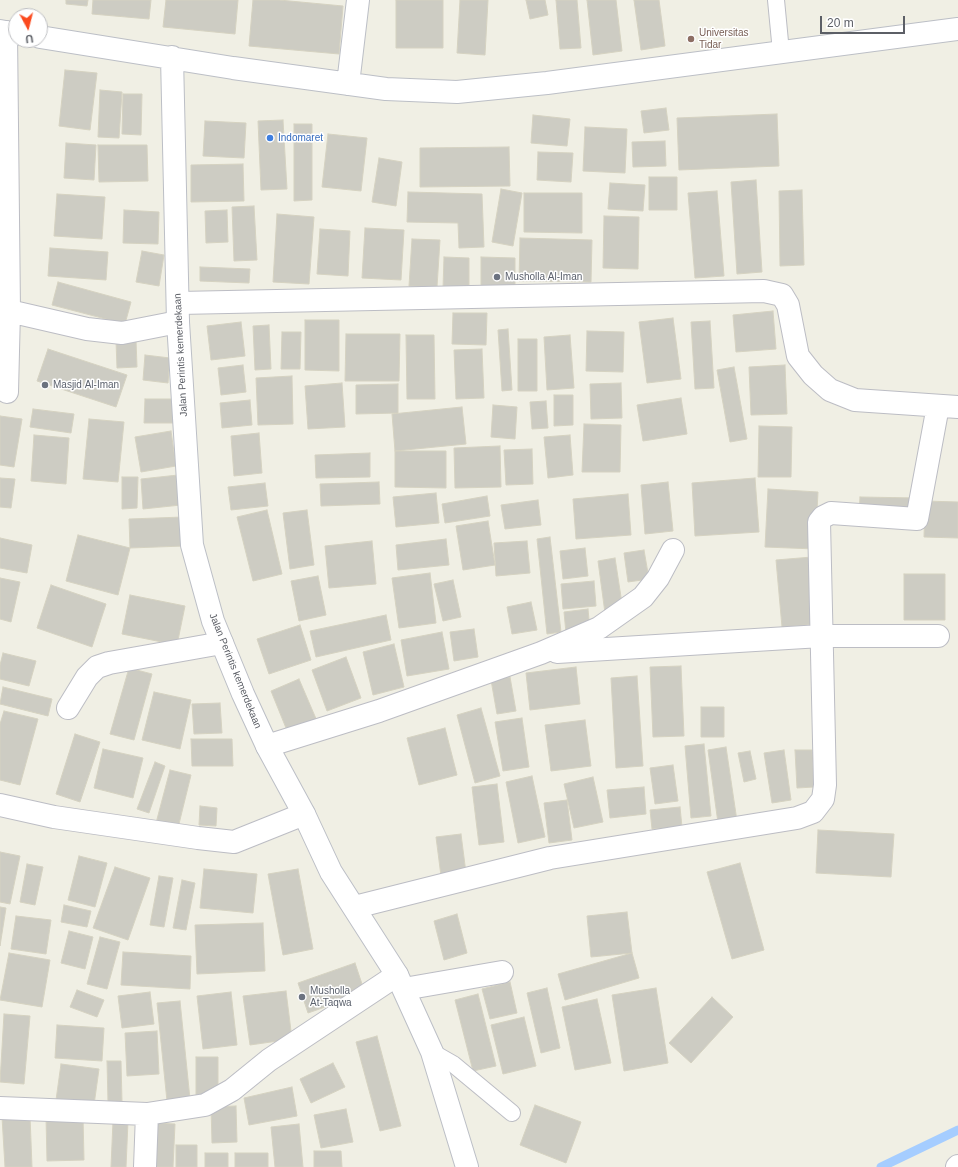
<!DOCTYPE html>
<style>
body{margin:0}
#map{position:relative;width:958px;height:1167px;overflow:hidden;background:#f0efe4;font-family:Arial,sans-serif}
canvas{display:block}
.north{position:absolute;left:8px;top:8px;width:40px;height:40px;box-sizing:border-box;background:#fff;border:1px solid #bebfc2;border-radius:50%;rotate:173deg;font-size:11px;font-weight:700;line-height:16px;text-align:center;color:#5c5f66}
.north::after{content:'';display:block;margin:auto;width:14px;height:18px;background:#fb4a1e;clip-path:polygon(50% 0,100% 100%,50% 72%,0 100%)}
.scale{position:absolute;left:820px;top:16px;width:85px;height:18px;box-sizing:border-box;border:2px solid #5c5f66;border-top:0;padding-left:5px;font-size:12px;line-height:14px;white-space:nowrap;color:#5c5f66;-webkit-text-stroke:3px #fff;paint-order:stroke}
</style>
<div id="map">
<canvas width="958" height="1167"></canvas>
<div class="north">U</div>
<div class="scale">20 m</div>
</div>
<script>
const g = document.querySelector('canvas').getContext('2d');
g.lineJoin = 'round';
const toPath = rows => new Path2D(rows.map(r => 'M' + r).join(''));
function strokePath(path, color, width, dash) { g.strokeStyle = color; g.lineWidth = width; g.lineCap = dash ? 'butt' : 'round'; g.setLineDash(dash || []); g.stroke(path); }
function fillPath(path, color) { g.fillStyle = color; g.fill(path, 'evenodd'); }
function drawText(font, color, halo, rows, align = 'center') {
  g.font = font + ' Arial,sans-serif'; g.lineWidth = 3; g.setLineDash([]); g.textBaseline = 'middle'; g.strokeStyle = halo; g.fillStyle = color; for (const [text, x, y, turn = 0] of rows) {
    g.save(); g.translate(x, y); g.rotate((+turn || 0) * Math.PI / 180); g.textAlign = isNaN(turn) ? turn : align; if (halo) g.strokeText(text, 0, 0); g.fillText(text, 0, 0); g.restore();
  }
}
strokePath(toPath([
 [881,1167,958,1130]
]), '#a5cdff', 9);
const building = toPath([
 [66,0,88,0,87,6,66,4,66,0],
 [93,0,151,0,149,19,92,14,93,0],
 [166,0,238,0,235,34,163,27,166,0],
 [253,0,279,0,343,6,339,54,249,46,253,0],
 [396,0,443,0,443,48,396,48,396,0],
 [460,0,488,0,485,55,457,53,460,0],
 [526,0,545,0,548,15,530,19,526,0],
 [556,0,577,0,581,48,560,49,556,0],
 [587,0,616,0,622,51,593,55,587,0],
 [634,0,659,0,665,46,641,50,634,0],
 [65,70,97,73,90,130,59,126,65,70],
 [100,90,122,92,119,138,98,137,100,90],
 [123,94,142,94,141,135,122,134,123,94],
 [666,108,669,130,644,133,641,111,666,108],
 [777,114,779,166,679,170,677,118,777,114],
 [533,115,570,119,567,146,531,143,533,115],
 [283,120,287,189,261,190,258,121,283,120],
 [205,121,246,123,244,158,203,156,205,121],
 [294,124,312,124,312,200,294,201,294,124],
 [585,127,627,129,625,173,583,171,585,127],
 [328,134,367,138,361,191,322,187,328,134],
 [665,141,666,166,633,167,632,142,665,141],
 [66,143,96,145,94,180,64,178,66,143],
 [98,145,147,145,148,181,99,182,98,145],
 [509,147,510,186,420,187,420,148,509,147],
 [538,152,573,153,571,182,537,180,538,152],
 [379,158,402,162,396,206,372,202,379,158],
 [243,164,244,201,191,202,191,165,243,164],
 [649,177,677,177,677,210,649,210,649,177],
 [756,180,762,272,737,274,731,182,756,180],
 [610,183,645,185,643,211,608,209,610,183],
 [501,189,522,193,513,246,492,242,501,189],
 [802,190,804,265,780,266,779,191,802,190],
 [717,191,724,276,695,278,688,193,717,191],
 [408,192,482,194,484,247,459,248,458,223,407,222,408,192],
 [524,193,582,193,582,233,524,232,524,193],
 [57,194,105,197,102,239,54,236,57,194],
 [254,206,257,260,234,261,232,207,254,206],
 [124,210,159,212,158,244,123,243,124,210],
 [227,210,228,242,206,243,205,211,227,210],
 [277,214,314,217,309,284,273,282,277,214],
 [604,216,639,217,638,269,603,268,604,216],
 [365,228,404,230,401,280,362,278,365,228],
 [320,229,350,231,348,276,317,274,320,229],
 [520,238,592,240,591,282,519,281,520,238],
 [412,239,440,240,437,287,409,286,412,239],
 [50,248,108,252,106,280,48,276,50,248],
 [142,251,164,255,159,286,136,282,142,251],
 [444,257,469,258,469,289,443,289,444,257],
 [481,257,515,258,515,291,481,290,481,257],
 [200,267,250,269,249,283,200,281,200,267],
 [58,282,131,302,125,324,52,305,58,282],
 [773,311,776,349,736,352,733,315,773,311],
 [453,313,487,313,486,345,452,344,453,313],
 [673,318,681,379,647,383,639,322,673,318],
 [305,320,339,320,339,371,305,370,305,320],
 [710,321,714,388,695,389,691,322,710,321],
 [241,322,245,356,211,360,207,326,241,322],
 [269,325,271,369,255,370,253,326,269,325],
 [508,329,512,390,502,391,498,330,508,329],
 [587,331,624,332,623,372,586,371,587,331],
 [282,332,301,332,300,369,281,369,282,332],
 [346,334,400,334,399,381,345,381,346,334],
 [406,335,434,335,435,399,407,399,406,335],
 [570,335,574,388,547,390,544,337,570,335],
 [518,339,537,339,537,391,518,391,518,339],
 [136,340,137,367,117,368,116,341,136,340],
 [48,349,127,375,116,407,37,381,48,349],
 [482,349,484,398,456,399,454,350,482,349],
 [145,355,170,358,168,383,143,380,145,355],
 [243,365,246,392,221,395,218,368,243,365],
 [785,365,787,414,751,415,749,367,785,365],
 [734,367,747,439,730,442,717,370,734,367],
 [292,376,293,424,258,425,256,378,292,376],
 [342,383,345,427,308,429,305,386,342,383],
 [621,383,622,418,591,419,590,384,621,383],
 [398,384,398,413,356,414,356,385,398,384],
 [554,395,573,395,573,425,554,426,554,395],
 [681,398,687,434,643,441,637,405,681,398],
 [145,399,176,399,176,423,144,423,145,399],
 [250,400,252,425,222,428,220,403,250,400],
 [546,401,548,428,532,429,530,402,546,401],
 [493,405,517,407,515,439,491,437,493,405],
 [462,407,466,444,395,451,392,414,462,407],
 [33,409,74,414,71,433,30,427,33,409],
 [0,416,22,419,14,467,0,465,0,416],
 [89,419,124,422,118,482,83,479,89,419],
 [584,424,621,425,620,472,582,472,584,424],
 [759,426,792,427,791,477,758,477,759,426],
 [171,431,176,466,141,472,135,437,171,431],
 [259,433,262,473,234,476,231,436,259,433],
 [34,435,69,438,66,484,31,481,34,435],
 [570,435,573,475,548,478,544,437,570,435],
 [500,446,501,487,455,488,454,448,500,446],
 [532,449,533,484,506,485,504,450,532,449],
 [395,451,446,451,446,488,395,487,395,451],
 [370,453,370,477,316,478,315,455,370,453],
 [178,475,181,505,143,509,141,479,178,475],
 [122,477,138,477,137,508,122,509,122,477],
 [0,478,15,479,11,508,0,507,0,478],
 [755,478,759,532,695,536,692,483,755,478],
 [379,482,380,504,321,506,320,484,379,482],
 [668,482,673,531,645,534,641,485,668,482],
 [265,483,268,506,231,510,228,487,265,483],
 [768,489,818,492,815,549,765,547,768,489],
 [436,493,439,523,396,527,393,497,436,493],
 [628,494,631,535,576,539,573,499,628,494],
 [487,496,490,516,445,523,442,504,487,496],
 [860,497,917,498,917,515,859,514,860,497],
 [538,500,541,525,505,529,501,505,538,500],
 [925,501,958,502,958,538,924,537,925,501],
 [267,510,282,574,253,581,237,517,267,510],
 [307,510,314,565,290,569,283,513,307,510],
 [183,517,184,546,130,548,129,519,183,517],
 [488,521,495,565,463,570,456,526,488,521],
 [78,535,130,548,118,595,66,581,78,535],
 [550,537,561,632,547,634,537,539,550,537],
 [0,538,32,545,27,573,0,568,0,538],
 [446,539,449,565,398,570,396,545,446,539],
 [372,541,376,584,329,588,325,546,372,541],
 [527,541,530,573,496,576,494,543,527,541],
 [585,548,588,576,563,579,560,551,585,548],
 [644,550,649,579,628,582,624,553,644,550],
 [812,557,818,624,782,627,776,560,812,557],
 [615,558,623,610,605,613,598,561,615,558],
 [430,573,436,623,399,628,392,578,430,573],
 [904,574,945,574,945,620,904,620,904,574],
 [318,576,326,615,299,621,291,581,318,576],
 [0,578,20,582,11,622,0,619,0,578],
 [453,580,461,617,443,621,434,584,453,580],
 [594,581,596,606,563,609,561,584,594,581],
 [51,585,106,604,92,647,37,628,51,585],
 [130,595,185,606,177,645,122,634,130,595],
 [531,602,537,630,512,634,507,607,531,602],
 [588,609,590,630,566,633,564,612,588,609],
 [386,615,391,640,316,657,310,631,386,615],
 [300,625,311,660,269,674,257,639,300,625],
 [474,629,478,657,454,661,450,632,474,629],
 [442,632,449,669,407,676,401,640,442,632],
 [394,644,404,687,373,695,363,652,394,644],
 [3,653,36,661,29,686,0,679,0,665,3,653],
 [346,657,361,698,327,711,312,670,346,657],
 [681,666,684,736,653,737,650,667,681,666],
 [576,667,580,704,530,710,526,673,576,667],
 [129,668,152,674,134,740,110,734,129,668],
 [637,676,643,766,616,768,611,678,637,676],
 [510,677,516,711,497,714,491,680,510,677],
 [299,679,317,721,288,733,271,691,299,679],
 [3,687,52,699,48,716,0,704,3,687],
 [154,692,191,700,180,749,142,740,154,692],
 [220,703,222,733,194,734,192,704,220,703],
 [701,707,724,707,724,737,701,737,701,707],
 [481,708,500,776,475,783,457,715,481,708],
 [4,711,38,719,20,785,0,780,0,724,4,711],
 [522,718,529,767,503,771,495,722,522,718],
 [585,720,591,766,551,771,545,725,585,720],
 [445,728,457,775,419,785,407,738,445,728],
 [75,734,100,742,80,802,56,794,75,734],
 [191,739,232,739,233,766,192,766,191,739],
 [704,744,711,816,691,818,685,746,704,744],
 [726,747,737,821,718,823,708,750,726,747],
 [103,749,143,758,133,798,94,788,103,749],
 [784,750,791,800,772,803,764,753,784,750],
 [795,750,812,750,814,787,797,788,795,750],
 [750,751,756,779,744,782,738,753,750,751],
 [155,762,165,766,149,813,137,809,155,762],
 [673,765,678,801,655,804,650,768,673,765],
 [170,770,191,775,178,828,156,823,170,770],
 [532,776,545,837,518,843,506,782,532,776],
 [593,777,603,822,574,828,564,784,593,777],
 [497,784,504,842,479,845,472,787,497,784],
 [644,787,646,814,610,818,607,790,644,787],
 [567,800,572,840,549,843,544,803,567,800],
 [200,806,217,808,216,826,199,825,200,806],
 [680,807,682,827,652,829,650,810,680,807],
 [818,830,894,834,891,877,816,873,818,830],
 [461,834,466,873,441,876,436,837,461,834],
 [0,852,20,856,10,904,0,902,0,852],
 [79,856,107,863,95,907,68,900,79,856],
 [740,863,764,950,732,959,707,872,740,863],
 [27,864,43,867,35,905,20,902,27,864],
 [115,867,150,878,128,940,93,928,115,867],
 [204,869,257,874,253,913,200,908,204,869],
 [298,869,313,949,283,955,268,874,298,869],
 [159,876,173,878,164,927,150,925,159,876],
 [182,880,195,883,186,930,173,928,182,880],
 [64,905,91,911,87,927,61,922,64,905],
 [0,907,6,908,0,946,0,907],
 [627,912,632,953,591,957,587,916,627,912],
 [457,914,467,953,444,960,434,921,457,914],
 [16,916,51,920,46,954,11,949,16,916],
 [263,923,265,971,197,974,195,925,263,923],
 [69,931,93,937,85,969,61,963,69,931],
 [100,937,120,942,107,989,87,984,100,937],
 [123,952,191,956,190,989,121,985,123,952],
 [9,953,50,960,42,1007,0,1000,9,953],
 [632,953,639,978,565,1000,558,974,632,953],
 [355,963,365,993,308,1013,298,983,355,963],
 [510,982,517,1013,490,1019,482,989,510,982],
 [547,988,560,1048,541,1053,527,993,547,988],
 [656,988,668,1063,624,1071,612,995,656,988],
 [77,990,104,1000,97,1017,70,1007,77,990],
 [286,991,292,1039,250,1045,243,996,286,991],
 [150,992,154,1024,122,1028,118,996,150,992],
 [231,992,237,1045,203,1049,197,996,231,992],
 [478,994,496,1066,473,1071,455,1000,478,994],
 [712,997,733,1017,691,1063,669,1043,712,997],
 [597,999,611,1063,575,1070,562,1007,597,999],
 [180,1001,190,1099,167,1101,157,1003,180,1001],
 [4,1014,30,1016,24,1084,0,1082,4,1014],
 [524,1017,536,1066,503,1074,491,1025,524,1017],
 [57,1025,104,1028,102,1061,55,1058,57,1025],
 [157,1031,159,1074,127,1076,125,1033,157,1031],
 [377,1036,401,1126,380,1131,356,1042,377,1036],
 [196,1057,218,1057,218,1096,196,1096,196,1057],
 [107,1061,121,1061,122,1102,108,1102,107,1061],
 [333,1063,345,1087,311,1103,300,1079,333,1063],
 [61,1064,99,1069,94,1105,56,1100,61,1064],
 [292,1087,297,1116,249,1125,244,1098,292,1087],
 [535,1105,581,1122,566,1163,520,1145,535,1105],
 [236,1106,237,1142,212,1143,211,1107,236,1106],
 [346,1109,353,1142,321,1148,314,1115,346,1109],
 [30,1116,32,1167,5,1167,2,1117,30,1116],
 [83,1116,84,1160,47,1161,46,1117,83,1116],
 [113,1121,128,1121,126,1167,111,1167,113,1121],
 [154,1123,175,1124,173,1167,152,1167,154,1123],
 [299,1124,303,1167,275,1167,271,1127,299,1124],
 [176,1145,197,1145,197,1167,176,1167,176,1145],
 [314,1151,341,1151,342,1167,314,1167,314,1151],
 [205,1153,228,1153,228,1167,205,1167,205,1153],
 [235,1153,268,1153,268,1167,235,1167,235,1153]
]);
fillPath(building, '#cdccc3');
strokePath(building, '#d5d2c1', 1);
const lane = toPath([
 [776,0,781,52],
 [432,1052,453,1064,512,1113]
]);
const street = toPath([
 [6,32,9,311,7,392],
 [179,303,764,291,782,295,788,305,798,356,813,375,830,390,855,400,958,407],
 [9,311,87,329,122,333,178,322],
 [557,652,821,636,938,636],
 [68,708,87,677,97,667,109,663,222,643],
 [267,746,379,711,541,653,599,628,643,597,658,578,673,550],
 [0,805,54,817,198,838,234,842,304,814],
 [355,907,550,858,797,818,813,812,823,799,825,785,819,522,823,517,831,513,917,519,938,406],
 [404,989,502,972],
 [0,1108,147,1114,205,1105,232,1090,269,1060,397,975],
 [145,1167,147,1114],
 [957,1167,958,1166]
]);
const secondary = toPath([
 [0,31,16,34],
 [40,37,233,68,386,89,457,92,547,83,958,29],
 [172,57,178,322,192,545,213,621,243,694,267,746,304,814,331,872,397,975,432,1052,467,1167],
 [348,84,358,0]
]);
strokePath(lane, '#bcbdc4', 18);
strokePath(street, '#bcbdc4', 24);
strokePath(secondary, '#bcbfc6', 24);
strokePath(lane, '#fff', 16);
strokePath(street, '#fff', 22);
strokePath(secondary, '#fff', 22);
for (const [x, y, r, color] of [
 [691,39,4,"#8d6e63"],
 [270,138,4,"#3f7fe0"],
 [497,277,4,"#6b7280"],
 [45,385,4,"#6b7280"],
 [302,997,4,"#6b7280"]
]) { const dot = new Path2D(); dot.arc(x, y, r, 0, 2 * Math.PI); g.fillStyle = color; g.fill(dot); strokePath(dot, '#fff', 1.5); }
drawText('10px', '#785e54', '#fff', [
 ["Universitas",699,33],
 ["Tidar",699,45]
], 'left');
drawText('10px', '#366cbe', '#fff', [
 ["Indomaret",278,138]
], 'left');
drawText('10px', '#5b616d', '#fff', [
 ["Musholla Al-Iman",505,277],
 ["Masjid Al-Iman",53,385],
 ["Musholla",310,991],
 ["At-Taqwa",310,1003]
], 'left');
drawText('10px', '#5c5f66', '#fff', [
 ["Jalan Perintis kemerdekaan",181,355,-93],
 ["Jalan Perintis kemerdekaan",235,671,68]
]);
</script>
